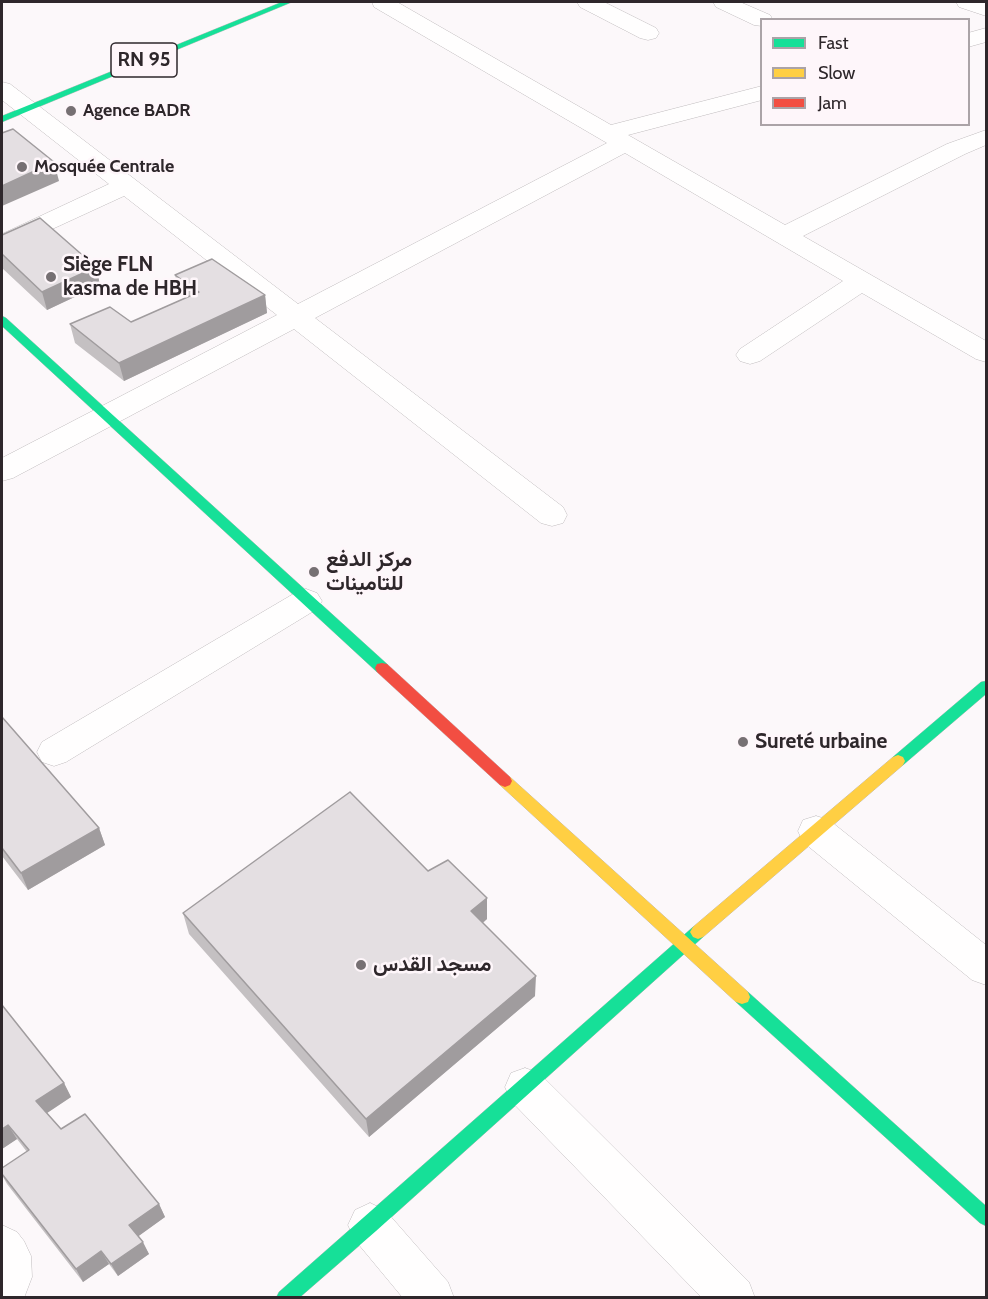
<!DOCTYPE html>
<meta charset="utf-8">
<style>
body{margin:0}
#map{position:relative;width:988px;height:1299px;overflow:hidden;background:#fcf8fa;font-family:Cabin,sans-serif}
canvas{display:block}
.frame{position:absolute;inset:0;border:3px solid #2e272b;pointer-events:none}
.legend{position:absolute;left:760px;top:18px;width:210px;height:108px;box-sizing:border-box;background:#fef6fa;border:2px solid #aba3a7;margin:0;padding:8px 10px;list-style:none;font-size:18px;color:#2e272b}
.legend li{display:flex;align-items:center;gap:12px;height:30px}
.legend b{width:30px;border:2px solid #aba3a7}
</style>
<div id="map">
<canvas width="988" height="1299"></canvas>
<div class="frame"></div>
<ul class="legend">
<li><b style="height:8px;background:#16e098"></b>Fast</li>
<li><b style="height:8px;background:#ffcf43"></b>Slow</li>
<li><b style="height:8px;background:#f24e42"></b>Jam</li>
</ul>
</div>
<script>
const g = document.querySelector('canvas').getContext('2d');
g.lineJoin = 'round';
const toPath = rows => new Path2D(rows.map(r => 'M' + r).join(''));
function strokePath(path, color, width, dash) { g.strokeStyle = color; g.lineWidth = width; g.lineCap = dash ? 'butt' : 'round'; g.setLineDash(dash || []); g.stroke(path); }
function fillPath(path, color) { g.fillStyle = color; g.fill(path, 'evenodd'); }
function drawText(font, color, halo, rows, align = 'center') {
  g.font = font + ' Cabin,Vazirmatn,sans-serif'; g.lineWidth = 5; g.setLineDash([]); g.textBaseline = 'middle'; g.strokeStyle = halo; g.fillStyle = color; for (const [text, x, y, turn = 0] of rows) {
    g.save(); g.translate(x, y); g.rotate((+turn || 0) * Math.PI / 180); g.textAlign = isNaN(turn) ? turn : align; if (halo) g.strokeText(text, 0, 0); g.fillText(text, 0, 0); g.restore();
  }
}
const street = toPath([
 [372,2,397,2,611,125,762,86,762,100,628,135,785,225,947,144,986,130,986,145,965,154,803,236,986,341,986,362,976,359,862,293,760,361,750,364,740,361,736,355,740,349,843,281,625,153,315,318,563,507,567,515,563,523,552,526,541,523,294,329,13,478,2,481,2,458,277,315,124,196,11,248,2,251,2,234,109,184,2,100,2,82,10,84,298,304,607,143,374,7,372,2],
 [577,2,604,2,656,28,659,33,656,38,648,40,640,38,580,7,577,2],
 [713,2,740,2,770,15,773,20,762,20,762,26,754,25,716,7,713,2],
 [956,2,986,2,986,16,959,7,956,2],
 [986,28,986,42,968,47,968,33,986,28],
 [306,589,317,593,322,601,317,609,66,762,54,766,42,762,37,752,42,742,295,593,306,589],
 [816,816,829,820,986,945,986,985,972,980,803,842,798,831,803,820,816,816],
 [525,1068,539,1073,749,1282,755,1298,702,1298,511,1101,505,1087,511,1073,525,1068],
 [370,1203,385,1210,448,1282,454,1298,403,1298,355,1240,348,1225,355,1210,370,1203],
 [2,1225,17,1232,24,1241,31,1256,32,1277,24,1298,2,1298,2,1225]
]);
const fast = toPath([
 [282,2,292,2,2,122,2,116,282,2],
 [2,316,6,318,387,664,389,668,387,672,377,672,2,326,2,316],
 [986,681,986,694,903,765,898,767,893,765,891,761,893,757,981,682,986,681],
 [698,925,703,927,706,932,703,937,376,1231,299,1298,276,1298,279,1292,693,927,698,925],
 [742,990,748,992,986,1206,986,1226,980,1223,736,1002,734,997,736,992,742,990]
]);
const slow = toPath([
 [898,755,903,757,905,761,903,765,703,937,698,939,693,937,690,932,693,927,893,757,898,755],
 [505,775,510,777,748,992,750,997,748,1002,742,1004,736,1002,500,785,498,781,500,777,505,775]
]);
const jam = toPath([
 [382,663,387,664,510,777,512,781,510,785,505,787,500,785,377,672,375,668,377,664,382,663]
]);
strokePath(street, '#c0bcbe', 1);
strokePath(fast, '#c0bcbe', 1);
strokePath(slow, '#c0bcbe', 1);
strokePath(jam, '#c0bcbe', 1);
fillPath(street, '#fffefe');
fillPath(fast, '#16e098');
fillPath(slow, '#ffcf43');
fillPath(jam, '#f24e42');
fillPath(toPath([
 [2,235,96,267,100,285,47,310,2,268],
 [175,275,265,295,267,313,124,381,75,343,70,324,131,322,185,298,179,294],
 [2,717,99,828,105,845,28,890,2,856],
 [428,871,487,898,487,919,483,923,535,996,369,1137,189,934,183,913],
 [2,1005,64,1083,71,1097,47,1113,61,1129,159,1204,165,1217,138,1236,149,1254,118,1276,109,1264,83,1282,7,1184,2,1175,2,1168,27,1152,17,1139,2,1149]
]), '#c4c0c2');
fillPath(toPath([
 [54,162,59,181,2,206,2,186],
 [96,267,100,285,47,310,42,292],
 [265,295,267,313,124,381,119,363],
 [99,828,105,845,28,890,21,873],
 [487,898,487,919,472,931,471,911],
 [536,976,535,996,369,1137,366,1119],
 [64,1083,71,1097,44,1115,36,1101],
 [8,1125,17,1139,2,1149,2,1129],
 [159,1204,165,1217,136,1238,129,1225],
 [143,1242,149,1254,118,1276,111,1264],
 [101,1251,109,1264,83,1282,76,1269]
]), '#a09c9e');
const building = toPath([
 [13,129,54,162,2,186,2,133,13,129],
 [40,218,96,267,42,292,2,254,2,235,40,218],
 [212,259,265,295,119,363,70,324,110,307,131,322,199,292,175,275,212,259],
 [2,717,99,828,21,873,2,848,2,717],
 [350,792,428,871,448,860,487,898,471,911,536,976,366,1119,183,913,350,792],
 [2,1005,64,1083,36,1101,61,1129,85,1114,159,1204,129,1225,143,1242,111,1264,101,1251,76,1269,2,1174,2,1168,29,1150,8,1125,2,1129,2,1005]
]);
fillPath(building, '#e4dfe2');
strokePath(building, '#a09c9e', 1.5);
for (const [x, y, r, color] of [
 [71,111,6,"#767073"],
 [22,167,6,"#767073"],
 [51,277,6,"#767073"],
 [314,572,6,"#767073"],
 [743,742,6,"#767073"],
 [361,965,6,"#767073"]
]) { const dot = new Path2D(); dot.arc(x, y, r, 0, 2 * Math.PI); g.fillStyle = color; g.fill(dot); strokePath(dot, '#fef6fa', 2); }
drawText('bold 18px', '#2e272b', '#fef6fa', [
 ["Agence BADR",83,111],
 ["Mosquée Centrale",34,167]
], 'left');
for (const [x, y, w] of [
 [144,60,66]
]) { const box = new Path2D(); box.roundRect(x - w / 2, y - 17, w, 34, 4.5); g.fillStyle = '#fef6fa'; g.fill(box); strokePath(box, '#2e272b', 1.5); }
drawText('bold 20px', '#2e272b', null, [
 ["RN 95",144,60]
]);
drawText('bold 21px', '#2e272b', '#fef6fa', [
 ["Siège FLN",63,265],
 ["kasma de HBH",63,289],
 ["مركز الدفع",326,560],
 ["للتامينات",326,584],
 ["Sureté urbaine",755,742],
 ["مسجد القدس",373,965]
], 'left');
</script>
